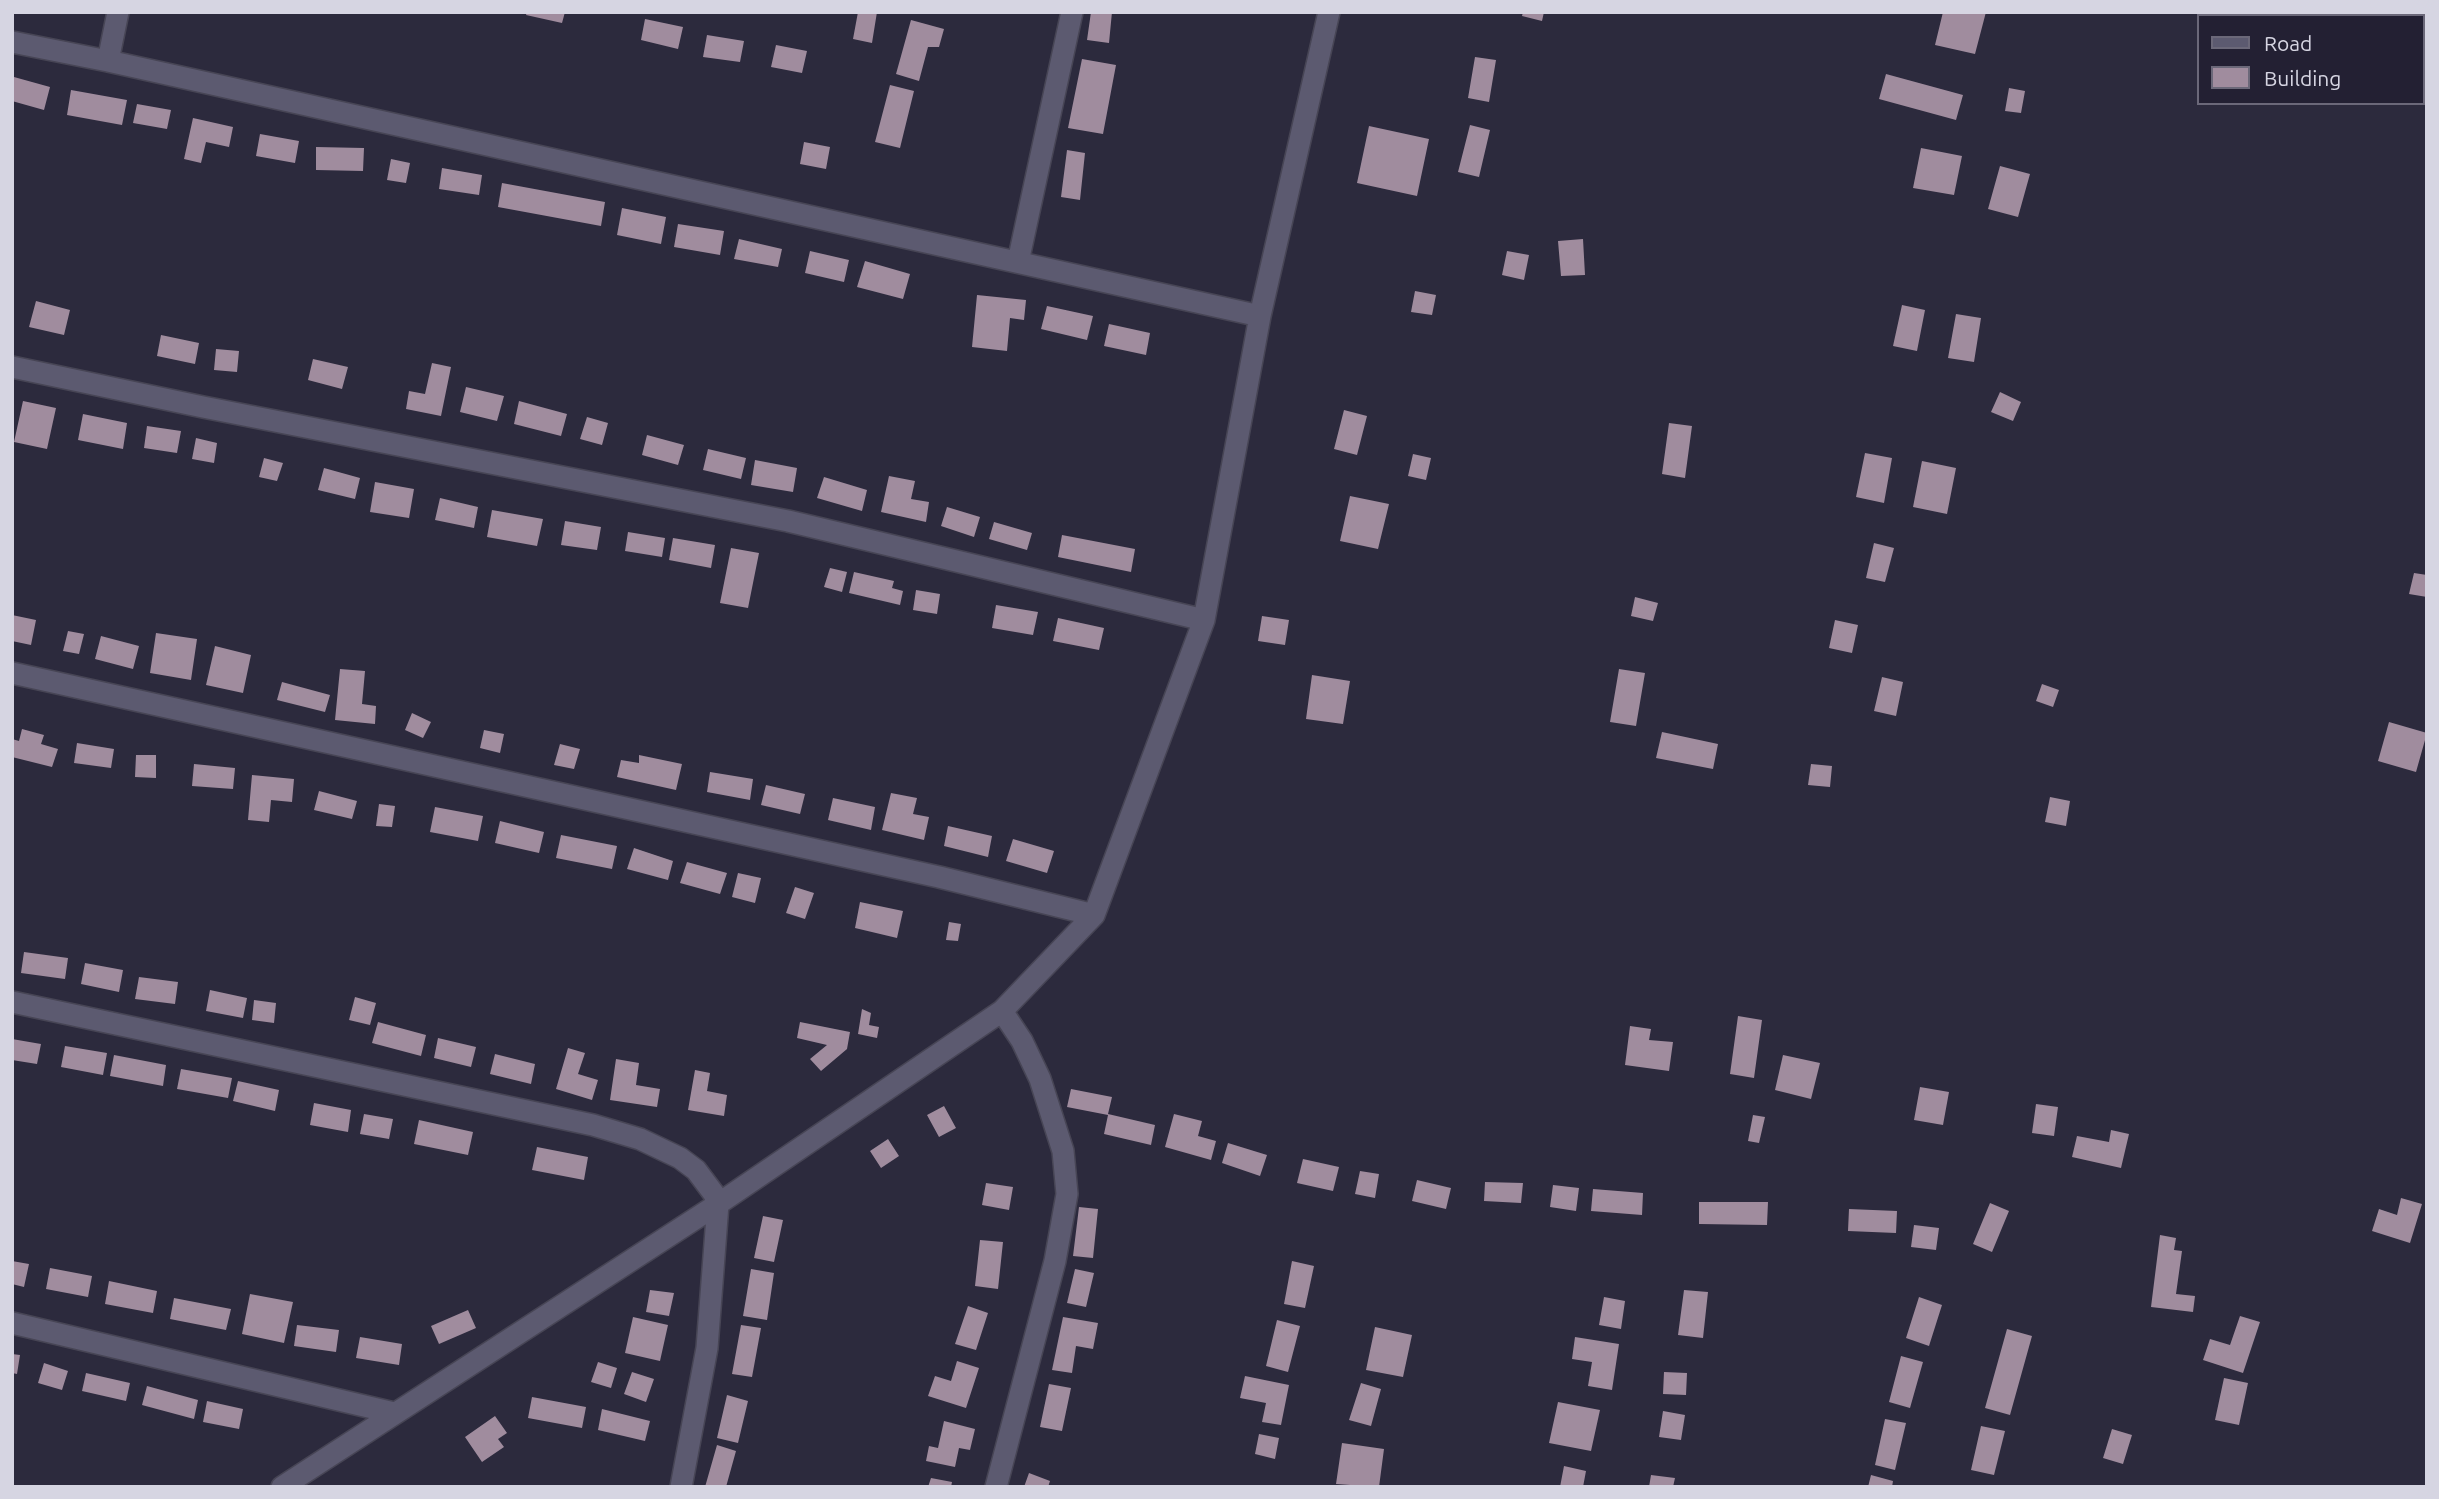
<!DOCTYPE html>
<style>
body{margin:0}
#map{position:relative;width:2439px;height:1499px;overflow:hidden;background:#2c2a3d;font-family:Ubuntu,sans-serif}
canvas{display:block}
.frame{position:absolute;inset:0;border:14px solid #d6d5e2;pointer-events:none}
.legend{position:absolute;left:2197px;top:14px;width:228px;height:91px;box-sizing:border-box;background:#232033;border:2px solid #6b6879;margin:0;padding:9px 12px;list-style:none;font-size:21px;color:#d6d5e2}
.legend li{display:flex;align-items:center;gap:14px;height:35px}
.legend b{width:35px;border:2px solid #6b6879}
</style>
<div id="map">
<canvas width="2439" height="1499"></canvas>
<div class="frame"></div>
<ul class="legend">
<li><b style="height:9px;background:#5c5a70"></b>Road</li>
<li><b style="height:19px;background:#a08c9e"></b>Building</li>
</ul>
</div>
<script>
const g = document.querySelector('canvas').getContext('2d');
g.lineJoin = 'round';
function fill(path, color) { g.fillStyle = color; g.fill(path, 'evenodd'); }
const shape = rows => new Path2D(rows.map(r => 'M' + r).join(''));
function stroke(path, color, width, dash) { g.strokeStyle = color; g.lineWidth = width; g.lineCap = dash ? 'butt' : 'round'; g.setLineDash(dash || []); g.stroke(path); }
fill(shape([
 [527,12,565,12,562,23,526,15],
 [858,12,877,12,872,43,853,39],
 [1091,12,1112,12,1109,43,1087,40],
 [1523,12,1544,12,1542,21,1522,16],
 [1943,12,1986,12,1975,54,1935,45],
 [645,19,683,27,678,49,641,40],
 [911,20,944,29,939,47,928,47,919,81,896,74],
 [707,35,744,41,740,62,703,57],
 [776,45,807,51,802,73,771,67],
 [1475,57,1496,60,1489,102,1468,98],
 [1082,59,1116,65,1103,134,1068,128],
 [1886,74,1963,95,1956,120,1879,99],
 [14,77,50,87,44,110,12,101],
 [890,85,914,91,900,148,875,142],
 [2009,88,2025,91,2021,113,2005,111],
 [71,90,127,100,122,125,67,115],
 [137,104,171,110,167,129,133,123],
 [193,118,233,127,229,147,206,142,201,163,184,159],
 [1470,125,1490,130,1479,177,1458,172],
 [1369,126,1429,139,1417,196,1357,183],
 [260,134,299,141,295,163,256,156],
 [804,142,830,147,826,169,800,164],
 [316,147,364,148,363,171,316,170],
 [1921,148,1962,156,1954,195,1913,188],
 [1067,150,1085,153,1080,200,1061,197],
 [391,159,410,163,406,183,387,180],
 [2000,166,2030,174,2018,217,1988,209],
 [442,168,482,175,479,195,439,189],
 [502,183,605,202,601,226,498,207],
 [622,208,666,217,661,244,617,235],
 [678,224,724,231,720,255,674,247],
 [739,239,782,249,778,267,734,259],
 [1583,239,1585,275,1561,276,1558,241],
 [810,251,849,260,844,282,805,273],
 [1507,251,1529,255,1524,280,1502,275],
 [865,261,910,274,903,299,857,287],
 [1415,291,1436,295,1432,315,1411,312],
 [977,295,1026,300,1024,320,1010,318,1007,351,972,347],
 [36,301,70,310,64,335,29,327],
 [1902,305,1925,310,1917,351,1893,346],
 [1047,306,1093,316,1087,340,1041,329],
 [1956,314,1981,318,1974,362,1948,358],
 [1109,324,1150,333,1146,355,1104,346],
 [161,335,199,343,195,364,157,356],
 [216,349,239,351,237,372,214,370],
 [313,359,348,367,342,389,308,380],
 [432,363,451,367,441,416,406,409,409,391,425,394],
 [466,387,504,396,497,421,460,412],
 [2000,392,2021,402,2013,421,1991,412],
 [23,401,56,408,47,449,14,442],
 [519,401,567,414,561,436,514,424],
 [1344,410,1367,416,1357,455,1334,449],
 [83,414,127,423,123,449,78,440],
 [587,417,608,423,602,445,580,439],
 [1669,423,1692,426,1685,478,1662,474],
 [147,426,181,431,177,453,144,448],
 [647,435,684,445,678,465,642,455],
 [196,438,217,443,214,463,192,459],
 [708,449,746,458,741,479,703,470],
 [1865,453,1892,458,1884,503,1856,497],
 [1413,454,1431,458,1426,480,1408,476],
 [264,458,283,463,277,481,259,477],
 [755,460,797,468,793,492,751,485],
 [1922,461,1956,468,1947,514,1913,507],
 [324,468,360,478,355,499,318,490],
 [889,476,915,481,911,499,929,502,926,522,881,512],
 [824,477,867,490,862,511,817,498],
 [375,482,414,489,409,518,370,512],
 [1350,496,1389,504,1378,549,1340,541],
 [440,498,478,507,474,528,435,520],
 [947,507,980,517,974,537,941,526],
 [492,510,543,519,537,546,487,537],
 [565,521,601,527,597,550,561,545],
 [994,522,1032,533,1027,550,989,539],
 [628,532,665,538,662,557,625,551],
 [1062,535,1135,549,1131,572,1058,557],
 [673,538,715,545,711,568,669,560],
 [1874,543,1894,548,1885,582,1866,578],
 [731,548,759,553,748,608,720,603],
 [830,568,847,572,842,592,824,587],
 [854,572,894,581,892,588,903,591,900,605,849,593],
 [2414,573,2427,575,2427,597,2409,594],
 [916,590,940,594,937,614,913,610],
 [1635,597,1658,603,1653,621,1631,616],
 [996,605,1038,612,1033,635,992,628],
 [12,615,36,620,31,645,12,641],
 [1262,616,1289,620,1285,645,1258,641],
 [1058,618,1104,628,1099,650,1053,641],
 [1835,620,1858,625,1852,653,1829,648],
 [68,631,84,634,79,654,63,651],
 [156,633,197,639,191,680,150,673],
 [101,636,139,646,133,669,95,659],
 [215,646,251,655,243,693,206,685],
 [340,669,365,671,362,704,376,706,375,724,335,720],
 [1619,669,1645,673,1636,726,1610,722],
 [1312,675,1350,681,1343,724,1306,719],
 [1882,677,1903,682,1896,716,1874,711],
 [282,682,330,695,325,712,277,700],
 [2042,684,2059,690,2053,707,2036,701],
 [412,713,431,722,423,738,405,730],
 [2389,722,2427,733,2416,772,2378,761],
 [22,729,44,735,41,744,58,749,52,767,12,757,12,739,19,741],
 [484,730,504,734,500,753,480,748],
 [1662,732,1718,744,1713,769,1656,758],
 [77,743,114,749,111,768,74,763],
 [560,744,580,749,574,769,554,765],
 [136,755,156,755,156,778,135,777],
 [639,755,682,764,676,790,617,777,621,760,639,763],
 [194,764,235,768,233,789,192,786],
 [1811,764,1832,766,1830,787,1808,785],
 [710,772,753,779,750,800,707,792],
 [252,775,294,779,292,802,271,800,269,822,248,820],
 [766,785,805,794,800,814,761,805],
 [319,791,357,801,352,819,314,810],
 [891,793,917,798,913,814,929,817,924,840,882,830],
 [2050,797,2070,801,2066,826,2045,822],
 [833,798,875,807,871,830,828,820],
 [379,804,395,806,392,827,376,826],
 [435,807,483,816,478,841,430,832],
 [500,821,544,832,539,853,495,843],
 [948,826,992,836,988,857,944,846],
 [561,835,617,846,612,869,556,858],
 [1013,839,1054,851,1047,873,1006,861],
 [634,848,673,861,668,880,627,869],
 [687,862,727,873,720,894,680,883],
 [738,873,761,878,755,903,732,897],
 [795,887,814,893,805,919,786,913],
 [860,902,903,911,897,938,855,928],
 [949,922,961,924,958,941,946,940],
 [24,952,68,958,65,979,21,973],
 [85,963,123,970,119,992,81,984],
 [139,977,178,982,175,1004,135,999],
 [210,990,247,998,243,1018,206,1011],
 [355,997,376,1003,370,1025,349,1020],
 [254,1000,276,1003,274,1023,252,1020],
 [862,1009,871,1013,869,1025,879,1027,877,1038,858,1034],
 [1738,1016,1762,1020,1754,1078,1730,1074],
 [378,1022,426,1035,421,1056,372,1043],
 [800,1022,850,1032,847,1049,821,1071,810,1059,827,1045,797,1038],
 [1630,1026,1651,1029,1649,1040,1673,1042,1669,1071,1625,1065],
 [438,1038,476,1047,471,1067,434,1058],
 [12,1039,41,1044,37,1064,12,1060],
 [65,1046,107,1053,103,1075,61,1067],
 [568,1048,585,1053,578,1074,598,1080,592,1100,556,1089],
 [495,1054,535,1064,531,1084,490,1074],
 [114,1055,166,1065,163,1086,110,1076],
 [1783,1055,1820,1063,1811,1099,1775,1090],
 [616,1059,639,1063,636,1085,660,1089,657,1107,610,1100],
 [181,1069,232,1078,228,1098,177,1089],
 [695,1070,710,1073,707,1091,727,1095,724,1116,688,1110],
 [238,1081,279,1090,275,1111,233,1101],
 [1920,1087,1949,1092,1943,1125,1914,1120],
 [1071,1089,1112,1097,1108,1114,1155,1125,1151,1145,1104,1134,1108,1115,1067,1107],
 [314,1103,351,1110,348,1132,310,1125],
 [2036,1104,2058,1107,2054,1136,2032,1133],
 [944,1106,956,1128,939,1137,927,1115],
 [364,1114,393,1119,389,1139,360,1134],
 [1174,1114,1202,1121,1198,1136,1216,1141,1211,1160,1165,1147],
 [1753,1115,1765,1117,1759,1143,1748,1141],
 [419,1120,473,1132,468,1155,414,1144],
 [2111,1130,2129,1134,2121,1168,2072,1157,2077,1136,2109,1142],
 [888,1139,899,1156,881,1168,870,1151],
 [1228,1143,1267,1155,1260,1176,1222,1163],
 [537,1147,588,1157,584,1180,532,1170],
 [1303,1159,1339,1167,1333,1191,1297,1183],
 [1360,1171,1379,1174,1375,1198,1355,1194],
 [1417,1180,1451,1188,1446,1209,1412,1201],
 [1485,1182,1523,1183,1521,1203,1484,1201],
 [986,1183,1013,1187,1009,1210,982,1205],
 [1553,1185,1579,1188,1576,1211,1550,1207],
 [1593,1189,1643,1193,1642,1215,1591,1211],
 [2401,1198,2422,1204,2410,1243,2372,1231,2379,1209,2397,1215],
 [1699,1202,1768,1202,1767,1225,1699,1224],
 [1990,1203,2009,1211,1992,1252,1973,1244],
 [1079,1207,1098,1209,1093,1258,1073,1256],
 [1849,1209,1897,1211,1896,1233,1848,1231],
 [763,1216,783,1220,774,1262,754,1258],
 [1914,1225,1939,1228,1936,1250,1911,1247],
 [2160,1235,2176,1238,2174,1250,2182,1251,2176,1294,2195,1296,2193,1312,2151,1307],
 [980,1240,1003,1242,998,1289,975,1286],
 [12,1261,29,1264,24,1287,12,1284],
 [1292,1261,1314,1266,1305,1308,1284,1304],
 [50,1268,92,1276,88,1297,46,1289],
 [751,1269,774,1273,767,1320,743,1316],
 [1075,1269,1094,1273,1086,1307,1067,1303],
 [109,1281,157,1291,153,1313,105,1304],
 [650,1290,674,1293,669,1316,646,1312],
 [1684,1290,1708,1292,1703,1338,1678,1335],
 [250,1294,293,1302,284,1343,242,1334],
 [1604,1297,1625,1301,1621,1329,1599,1325],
 [1919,1297,1942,1305,1929,1346,1906,1338],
 [174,1298,231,1309,226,1330,170,1319],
 [968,1306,988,1313,976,1350,955,1344],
 [468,1310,476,1328,439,1344,431,1326],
 [2240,1316,2260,1322,2243,1373,2203,1360,2210,1339,2230,1345],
 [633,1317,668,1325,660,1361,625,1353],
 [1063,1317,1098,1323,1093,1349,1076,1346,1072,1373,1052,1370],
 [1277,1320,1300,1326,1288,1372,1266,1366],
 [297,1325,339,1330,336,1352,294,1346],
 [741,1325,761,1328,752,1377,732,1374],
 [1375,1327,1412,1335,1403,1377,1366,1370],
 [2007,1329,2032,1336,2010,1415,1985,1408],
 [360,1337,402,1344,399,1365,356,1358],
 [1575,1337,1619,1344,1612,1390,1588,1386,1592,1362,1572,1359],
 [12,1354,20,1355,17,1374,12,1373],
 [1901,1356,1923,1362,1910,1408,1889,1402],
 [957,1361,979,1368,966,1408,928,1396,935,1376,951,1381],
 [598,1362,617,1368,611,1388,591,1382],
 [44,1363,68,1371,62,1390,38,1383],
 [632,1372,654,1379,646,1402,624,1394],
 [1664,1372,1687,1373,1686,1395,1663,1394],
 [86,1373,130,1383,126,1401,82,1391],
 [1245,1376,1289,1385,1281,1425,1262,1422,1266,1403,1240,1398],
 [2224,1378,2248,1383,2239,1425,2215,1420],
 [1361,1383,1381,1389,1371,1426,1349,1420],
 [1049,1384,1071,1388,1062,1431,1040,1427],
 [147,1386,198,1400,194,1419,142,1405],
 [727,1395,748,1401,738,1443,717,1438],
 [532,1397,586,1407,582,1428,528,1418],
 [207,1401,243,1409,239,1429,203,1422],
 [1558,1402,1600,1410,1591,1451,1549,1443],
 [602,1409,650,1421,645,1441,598,1430],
 [1663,1411,1685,1415,1681,1440,1659,1437],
 [495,1416,507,1433,498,1439,504,1447,482,1462,465,1437],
 [1885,1419,1906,1423,1895,1470,1875,1465],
 [944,1421,975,1429,970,1450,959,1448,955,1467,926,1461,929,1446,938,1448],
 [1981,1426,2005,1431,1994,1475,1971,1470],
 [2112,1429,2132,1435,2123,1464,2103,1458],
 [1259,1434,1279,1438,1275,1459,1255,1454],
 [1342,1443,1384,1449,1379,1487,1336,1484],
 [717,1445,736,1451,726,1487,705,1487],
 [1564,1466,1586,1471,1583,1487,1560,1487],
 [1029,1473,1050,1481,1048,1487,1024,1487],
 [1651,1475,1675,1478,1673,1487,1649,1487],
 [1871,1475,1893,1481,1892,1487,1868,1487],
 [931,1478,952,1482,951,1487,928,1487]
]), '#a08c9e');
const street = shape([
 [12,42,108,61,1260,316],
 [108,61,118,12],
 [1018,262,1072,12],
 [12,367,203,407,788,521,1204,620],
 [12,673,939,877,1094,915],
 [12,1002,593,1125,640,1139,680,1158,696,1170,714,1194,718,1204,707,1348,681,1487],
 [12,1323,394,1413],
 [282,1487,718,1204,1002,1011,1094,915,1204,620,1260,316,1329,12],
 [996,1487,1055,1261,1067,1194,1063,1151,1040,1079,1022,1041,1002,1011]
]);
stroke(street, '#474555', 24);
stroke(street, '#5c5a70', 21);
</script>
